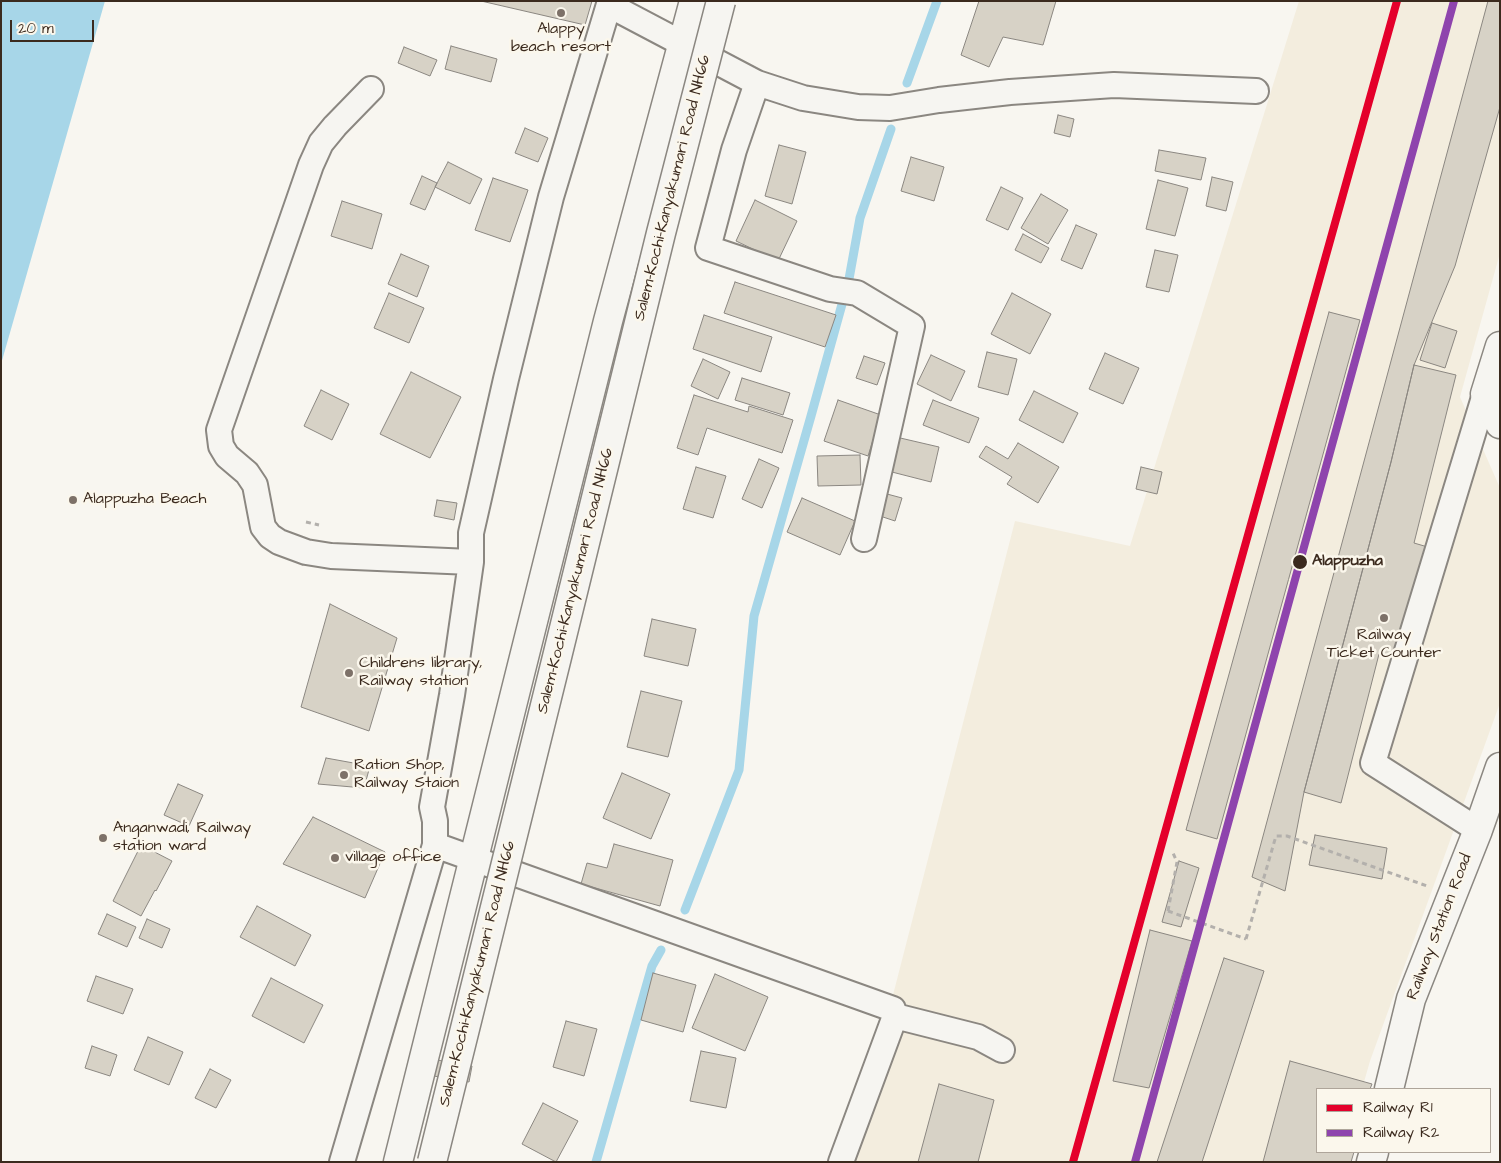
<!DOCTYPE html>
<style>
body{margin:0}
#map{position:relative;width:1501px;height:1163px;overflow:hidden;background:#f8f6f0;font-family:"Architects Daughter",sans-serif}
canvas{display:block}
.frame{position:absolute;inset:0;border:2px solid #3b2a1e;pointer-events:none}
.legend{position:absolute;left:1316px;top:1088px;width:175px;height:65px;box-sizing:border-box;background:#fbf7ec;border:1px solid #aea59a;margin:0;padding:6px 9px;list-style:none;font-size:15px;color:#3b2a1e}
.legend li{display:flex;align-items:center;gap:10px;height:25px}
.legend b{width:25px;border:1px solid #aea59a}
.scale{position:absolute;left:10px;top:20px;width:84px;height:22px;box-sizing:border-box;border:2px solid #3b2a1e;border-top:0;padding-left:6px;font-size:15px;line-height:18px;white-space:nowrap;color:#3b2a1e;-webkit-text-stroke:4px #fbf7ec;paint-order:stroke}
</style>
<div id="map">
<canvas width="1501" height="1163"></canvas>
<div class="frame"></div>
<ul class="legend">
<li><b style="height:6px;background:#e4002b"></b>Railway R1</li>
<li><b style="height:6px;background:#8e44ad"></b>Railway R2</li>
</ul>
<div class="scale">20 m</div>
</div>
<script>
const g = document.querySelector('canvas').getContext('2d');
g.lineJoin = 'round';
function fill(path, color) { g.fillStyle = color; g.fill(path, 'evenodd'); }
const shape = rows => new Path2D(rows.map(r => 'M' + r).join(''));
function stroke(path, color, width, dash) { g.strokeStyle = color; g.lineWidth = width; g.lineCap = dash ? 'butt' : 'round'; g.setLineDash(dash || []); g.stroke(path); }
function drawText(font, color, halo, rows, align = 'center') {
  g.font = font + ' "Architects Daughter",sans-serif'; g.lineWidth = 5; g.setLineDash([]); g.textBaseline = 'middle'; g.strokeStyle = halo; g.fillStyle = color; for (const [text, x, y, turn = 0] of rows) {
    g.save(); g.translate(x, y); g.rotate((+turn || 0) * Math.PI / 180); g.textAlign = isNaN(turn) ? turn : align; if (halo) g.strokeText(text, 0, 0); g.fillText(text, 0, 0); g.restore();
  }
}
fill(shape([
 [1299,1,1500,1,1500,253,1460,397,1500,488,1500,703,1370,1061,1362,1089,1317,1089,1317,1152,1345,1152,1343,1162,850,1162,1015,521,1130,546]
]), '#f3edde');
fill(shape([
 [1,1,105,1,1,364]
]), '#a7d6e8');
stroke(shape([
 [907,83,937,1],
 [685,910,739,770,754,616,811,416,849,279,860,218,891,129],
 [596,1162,652,966,661,950]
]), '#a7d6e8', 9);
const building = shape([
 [481,1,592,1,585,25,481,1],
 [979,1,1056,1,1043,45,1003,37,989,67,961,55,979,1],
 [1488,1,1500,1,1500,107,1455,266,1414,365,1391,462,1304,792,1285,891,1252,877,1488,1],
 [451,46,497,59,491,82,445,69,451,46],
 [404,47,437,60,430,76,398,63,404,47],
 [1058,115,1074,119,1070,137,1054,133,1058,115],
 [525,128,548,138,538,162,515,153,525,128],
 [779,145,806,152,792,204,765,196,779,145],
 [1159,150,1206,158,1201,180,1155,171,1159,150],
 [911,157,944,167,934,201,901,191,911,157],
 [448,162,482,179,470,204,435,187,448,162],
 [422,176,437,183,425,210,410,204,422,176],
 [1212,177,1233,182,1226,211,1206,206,1212,177],
 [493,178,528,190,510,242,475,230,493,178],
 [1158,180,1188,188,1175,236,1146,229,1158,180],
 [1001,187,1023,198,1008,230,986,220,1001,187],
 [1041,194,1068,210,1048,244,1021,228,1041,194],
 [755,200,797,221,778,261,736,241,755,200],
 [342,201,382,214,372,249,331,236,342,201],
 [1076,225,1097,234,1082,269,1061,260,1076,225],
 [1023,234,1049,248,1041,263,1015,250,1023,234],
 [1155,250,1178,255,1169,292,1146,287,1155,250],
 [401,254,429,266,417,297,388,284,401,254],
 [735,282,836,315,825,347,724,313,735,282],
 [389,293,424,308,409,343,374,328,389,293],
 [1012,293,1051,314,1030,354,991,334,1012,293],
 [1329,312,1360,320,1217,839,1186,830,1329,312],
 [704,315,772,337,761,372,693,349,704,315],
 [1432,323,1457,331,1445,368,1420,360,1432,323],
 [987,352,1017,359,1008,395,978,387,987,352],
 [1105,353,1139,368,1123,404,1089,389,1105,353],
 [931,355,965,371,951,401,917,384,931,355],
 [864,356,885,363,877,385,856,378,864,356],
 [703,359,730,372,718,399,691,386,703,359],
 [1414,365,1456,375,1414,543,1431,548,1398,658,1379,654,1341,803,1304,792,1391,462,1414,365],
 [411,372,461,397,430,458,380,434,411,372],
 [742,378,790,393,783,415,735,400,742,378],
 [321,390,349,404,332,440,304,426,321,390],
 [1034,391,1078,413,1063,443,1019,420,1034,391],
 [694,395,748,412,749,406,793,420,782,453,707,428,698,455,677,448,694,395],
 [838,400,881,415,868,456,824,441,838,400],
 [933,400,979,418,969,443,923,425,933,400],
 [896,437,939,447,931,482,888,471,896,437],
 [1018,443,1059,467,1038,503,1007,484,1012,477,979,457,986,446,1008,459,1018,443],
 [860,455,861,485,818,486,817,456,860,455],
 [759,459,779,468,762,508,742,499,759,459],
 [696,467,726,476,713,518,683,509,696,467],
 [1141,467,1162,472,1157,494,1136,489,1141,467],
 [887,494,902,498,895,521,880,516,887,494],
 [802,498,855,521,840,555,787,532,802,498],
 [437,500,457,503,454,520,434,516,437,500],
 [330,604,397,638,369,731,301,707,330,604],
 [652,619,696,629,688,666,644,656,652,619],
 [641,691,682,701,668,757,627,747,641,691],
 [326,758,370,766,364,788,318,784,326,758],
 [622,773,670,794,651,839,603,818,622,773],
 [178,784,203,795,189,826,164,815,178,784],
 [313,817,385,852,365,898,283,864,313,817],
 [1315,835,1387,848,1382,879,1309,865,1315,835],
 [614,844,673,860,660,906,581,884,587,863,607,868,614,844],
 [141,845,172,861,156,891,155,890,141,916,113,901,141,845],
 [1179,861,1199,868,1181,927,1162,922,1179,861],
 [257,906,311,935,295,966,240,937,257,906],
 [107,914,136,927,127,947,98,934,107,914],
 [147,919,170,929,162,948,139,938,147,919],
 [1150,930,1192,941,1149,1088,1113,1081,1150,930],
 [1224,958,1264,971,1202,1162,1157,1162,1224,958],
 [653,973,696,985,683,1032,641,1020,653,973],
 [715,974,768,997,745,1051,692,1028,715,974],
 [96,976,133,989,123,1014,87,1001,96,976],
 [271,978,323,1005,304,1043,252,1016,271,978],
 [566,1021,597,1029,584,1076,553,1067,566,1021],
 [148,1037,183,1052,169,1085,134,1070,148,1037],
 [92,1046,117,1055,110,1076,85,1068,92,1046],
 [701,1051,736,1058,726,1108,690,1101,701,1051],
 [425,1058,472,1066,469,1082,422,1074,425,1058],
 [1290,1061,1372,1084,1370,1089,1317,1089,1317,1152,1354,1152,1351,1162,1263,1162,1290,1061],
 [210,1069,231,1080,216,1108,195,1098,210,1069],
 [939,1084,994,1100,978,1162,918,1162,939,1084],
 [543,1103,578,1121,556,1162,522,1144,543,1103]
]);
fill(building, '#d7d2c6');
stroke(building, '#8b8781', 1);
const street = shape([
 [609,5,757,83,803,98,858,107,890,108,939,100,1010,92,1114,85,1256,91],
 [757,83,734,150,708,248,830,289,857,293,912,326,864,539],
 [371,89,335,126,321,143,311,165,219,430,221,446,227,456,247,473,255,485,263,527,270,536,279,542,306,552,331,556,471,562],
 [1478,830,1373,763,1485,394,1496,399],
 [435,845,893,1009,895,1016,841,1162],
 [895,1016,978,1037,1002,1050],
 [342,1162,435,845,435,821,432,807,452,695,471,562,471,533,506,379,551,197,610,1]
]);
const secondary = shape([
 [1500,346,1485,394,1500,424],
 [1389,1089,1411,999,1478,830,1500,767],
 [398,1162,608,321,694,1],
 [1371,1162,1374,1152]
]);
stroke(street, '#8b8781', 28);
stroke(secondary, '#8b8781', 31);
stroke(shape([
 [306,522,319,525],
 [1168,911,1177,862,1173,853],
 [1246,939,1276,836,1287,836,1427,886]
]), '#b3b0ac', 3, [5, 4]);
stroke(street, '#f6f5f1', 24);
stroke(secondary, '#f6f5f1', 28);
const rail = shape([
 [1073,1162,1397,1],
 [1135,1162,1454,1]
]);
stroke(rail, '#b3b0ac', 5.5);
stroke(rail, '#fbf7ec', 4, [11]);
const highwayBridge = shape([
 [432,1162,557,657,661,233,721,1]
]);
stroke(highwayBridge, '#8b8781', 31, []);
stroke(shape([
 [1168,911,1246,939]
]), '#b3b0ac', 3, [5, 4]);
stroke(highwayBridge, '#f6f5f1', 28);
stroke(shape([
 [1073,1162,1397,1]
]), '#e4002b', 8);
stroke(shape([
 [1135,1162,1454,1]
]), '#8e44ad', 8);
for (const [x, y, r, color] of [
 [561,13,5,"#7d7168"],
 [73,500,5,"#7d7168"],
 [1300,562,8,"#3b2a1e"],
 [1384,618,5,"#7d7168"],
 [349,673,5,"#7d7168"],
 [344,775,5,"#7d7168"],
 [103,838,5,"#7d7168"],
 [335,858,5,"#7d7168"]
]) { const dot = new Path2D(); dot.arc(x, y, r, 0, 2 * Math.PI); g.fillStyle = color; g.fill(dot); stroke(dot, '#fbf7ec', 2); }
drawText('16px', '#3b2a1e', '#fbf7ec', [
 ["Alappy",561,30,"center"],
 ["beach resort",561,48,"center"],
 ["Alappuzha Beach",83,500],
 ["Railway",1384,636,"center"],
 ["Ticket Counter",1384,654,"center"],
 ["Childrens library,",359,664],
 ["Railway station",359,682],
 ["Ration Shop,",354,766],
 ["Railway Staion",354,784],
 ["Anganwadi, Railway",113,829],
 ["station ward",113,847],
 ["village office",345,858]
], 'left');
drawText('16px', '#3b2a1e', '#fbf7ec', [
 ["Salem-Kochi-Kanyakumari Road NH66",673,188,-76],
 ["Salem-Kochi-Kanyakumari Road NH66",576,581,-76],
 ["Railway Station Road",1440,927,-69],
 ["Salem-Kochi-Kanyakumari Road NH66",478,974,-76]
]);
drawText('bold 16px', '#3b2a1e', '#fbf7ec', [
 ["Alappuzha",1312,562]
], 'left');
</script>
